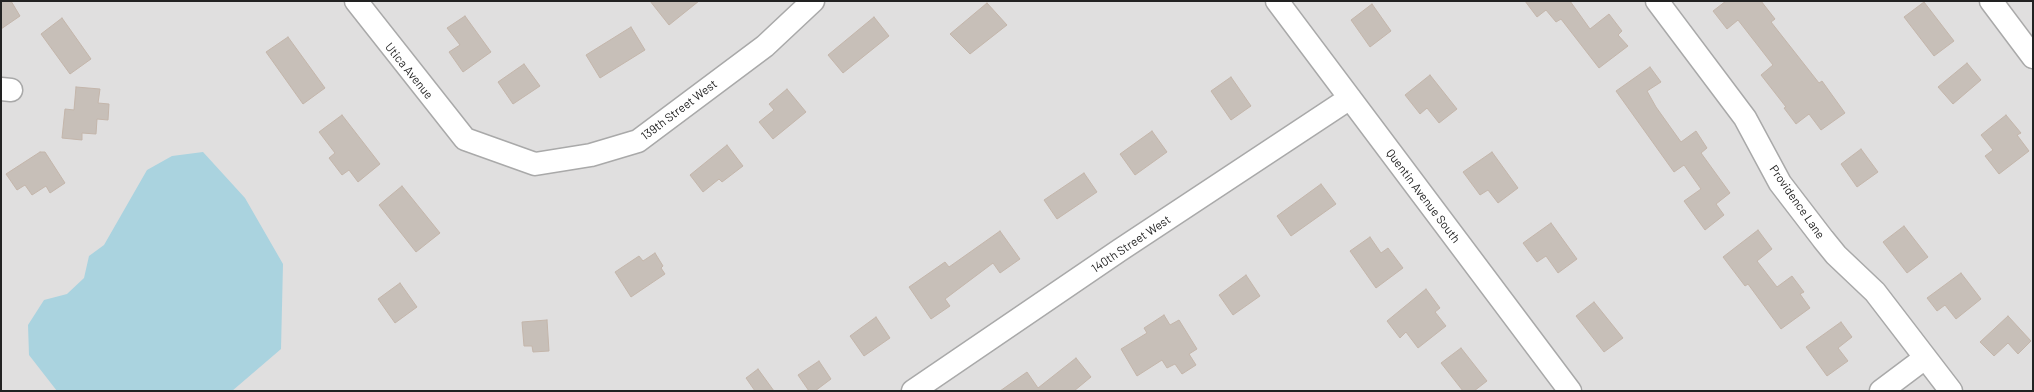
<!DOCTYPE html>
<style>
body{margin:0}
#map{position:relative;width:2034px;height:392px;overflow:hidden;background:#f2efe9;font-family:Barlow,sans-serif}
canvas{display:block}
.frame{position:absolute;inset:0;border:2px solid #222;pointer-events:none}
</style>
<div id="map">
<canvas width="2034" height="392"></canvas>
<div class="frame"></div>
</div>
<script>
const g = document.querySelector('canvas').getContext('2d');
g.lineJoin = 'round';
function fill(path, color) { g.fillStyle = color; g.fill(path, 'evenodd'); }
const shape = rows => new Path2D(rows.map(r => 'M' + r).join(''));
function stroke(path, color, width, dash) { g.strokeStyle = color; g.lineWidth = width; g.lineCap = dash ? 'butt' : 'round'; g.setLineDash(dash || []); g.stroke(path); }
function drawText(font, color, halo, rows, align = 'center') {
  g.font = font + ' Barlow,sans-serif'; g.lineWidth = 4.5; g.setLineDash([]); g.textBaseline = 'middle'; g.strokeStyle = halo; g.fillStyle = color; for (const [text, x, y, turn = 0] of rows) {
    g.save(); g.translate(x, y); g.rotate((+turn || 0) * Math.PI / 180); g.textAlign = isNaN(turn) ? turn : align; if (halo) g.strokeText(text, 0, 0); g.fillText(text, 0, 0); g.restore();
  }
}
fill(shape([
 [1,1,2033,1,2033,391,1,391]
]), '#e0dfdf');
fill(shape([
 [203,152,245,198,283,264,281,349,232,391,57,391,29,355,28,325,44,300,67,294,84,278,89,256,104,245,147,170,172,156]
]), '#aad3df');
const building = shape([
 [1,1,11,1,20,16,1,29,1,1],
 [650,1,699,1,669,25,650,1],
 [1525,1,1570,1,1590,29,1609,14,1622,31,1618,35,1628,46,1599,68,1561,19,1556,22,1546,10,1537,17,1525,1],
 [1726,1,1761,1,1775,19,1771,22,1819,83,1822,81,1845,113,1821,130,1809,114,1796,124,1784,108,1786,107,1761,75,1773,65,1738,20,1727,29,1713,11,1726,1],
 [1924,2,1954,41,1934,56,1904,17,1924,2],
 [987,3,1007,25,970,54,950,34,987,3],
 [1372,4,1391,31,1370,47,1351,20,1372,4],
 [465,16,491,52,463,72,449,52,460,45,447,28,465,16],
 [874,17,889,36,843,73,828,55,874,17],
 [62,18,91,59,70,74,41,34,62,18],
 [631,27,645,50,600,78,586,55,631,27],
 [288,37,325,88,303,104,266,52,288,37],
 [1967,63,1981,80,1953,104,1938,87,1967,63],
 [524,64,540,86,513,104,498,82,524,64],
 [1650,67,1661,82,1647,91,1656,107,1681,142,1696,131,1707,148,1701,153,1730,193,1716,204,1724,215,1705,230,1684,201,1701,189,1684,165,1674,172,1616,91,1650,67],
 [1430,75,1457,109,1439,123,1427,108,1420,114,1405,95,1430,75],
 [1231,77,1251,106,1231,120,1211,91,1231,77],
 [76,87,100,89,98,103,109,104,108,120,97,119,96,134,82,133,82,140,62,138,65,109,74,110,76,87],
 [787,89,806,112,773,139,759,122,774,110,769,104,787,89],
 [342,115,380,164,358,182,349,170,342,175,329,158,335,153,319,132,342,115],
 [2006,115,2021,133,2017,135,2029,151,1999,174,1985,156,1993,150,1981,135,2006,115],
 [1152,131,1167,152,1135,175,1120,154,1152,131],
 [727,145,743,166,722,182,719,179,703,192,690,175,727,145],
 [1861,149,1878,172,1857,187,1841,164,1861,149],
 [40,152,45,152,65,183,50,193,46,186,32,195,25,185,17,190,6,174,40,152],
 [1492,152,1518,188,1498,203,1488,190,1480,195,1463,172,1492,152],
 [1084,173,1097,192,1057,219,1044,200,1084,173],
 [1321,184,1336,204,1291,236,1277,216,1321,184],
 [402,186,440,233,416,252,379,205,402,186],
 [1551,223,1577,259,1558,273,1546,256,1537,262,1523,243,1551,223],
 [1904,226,1928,257,1907,273,1883,242,1904,226],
 [1758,230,1772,249,1757,261,1777,287,1792,276,1804,292,1800,294,1810,308,1781,329,1748,284,1745,286,1723,257,1758,230],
 [1000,231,1020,259,1000,273,993,263,945,299,950,306,931,319,909,287,945,262,949,267,1000,231],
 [1370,237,1381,253,1388,248,1403,268,1376,288,1350,251,1370,237],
 [655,253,663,266,661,268,665,274,631,297,615,272,639,256,643,261,655,253],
 [1961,273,1981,299,1956,319,1945,305,1937,311,1927,298,1961,273],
 [1246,275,1260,296,1233,315,1219,295,1246,275],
 [400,283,417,307,395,323,378,299,400,283],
 [1426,289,1440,308,1435,312,1446,326,1418,348,1406,332,1400,338,1387,321,1426,289],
 [1594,302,1623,338,1604,352,1576,316,1594,302],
 [1164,315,1170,325,1179,320,1197,349,1189,354,1196,365,1182,374,1175,364,1167,368,1162,360,1137,376,1121,349,1147,333,1144,328,1164,315],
 [2008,316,2031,341,2018,354,2008,343,1994,356,1980,342,2008,316],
 [876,317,890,338,864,356,850,336,876,317],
 [547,320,549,351,533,352,532,346,524,346,522,322,547,320],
 [1841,322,1852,337,1838,348,1848,361,1827,376,1806,347,1841,322],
 [1461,348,1487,381,1474,391,1463,391,1441,363,1461,348],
 [1076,358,1091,377,1074,391,1000,391,1027,372,1038,388,1076,358],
 [819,361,831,379,815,391,809,391,798,375,819,361],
 [758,369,774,391,755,391,746,378,758,369]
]);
fill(building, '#c7bfb8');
stroke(building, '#c4b6ab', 1);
const minor = shape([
 [356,1,465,139,535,164,591,155,638,141,765,46,813,1],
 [1277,1,1570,391],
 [1657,1,1745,118,1780,183,1823,239,1836,255,1875,292,1951,391],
 [1991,1,2033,57],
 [1,89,11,90],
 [913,391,1120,250,1350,98],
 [1881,391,1925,358]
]);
stroke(minor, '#a9a9a9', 25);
stroke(minor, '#fff', 22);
drawText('12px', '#222', '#fff', [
 ["Utica Avenue",409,71,51],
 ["139th Street West",679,110,-37],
 ["Quentin Avenue South",1423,196,53],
 ["Providence Lane",1797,202,55],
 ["140th Street West",1131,244,-34]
]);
</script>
